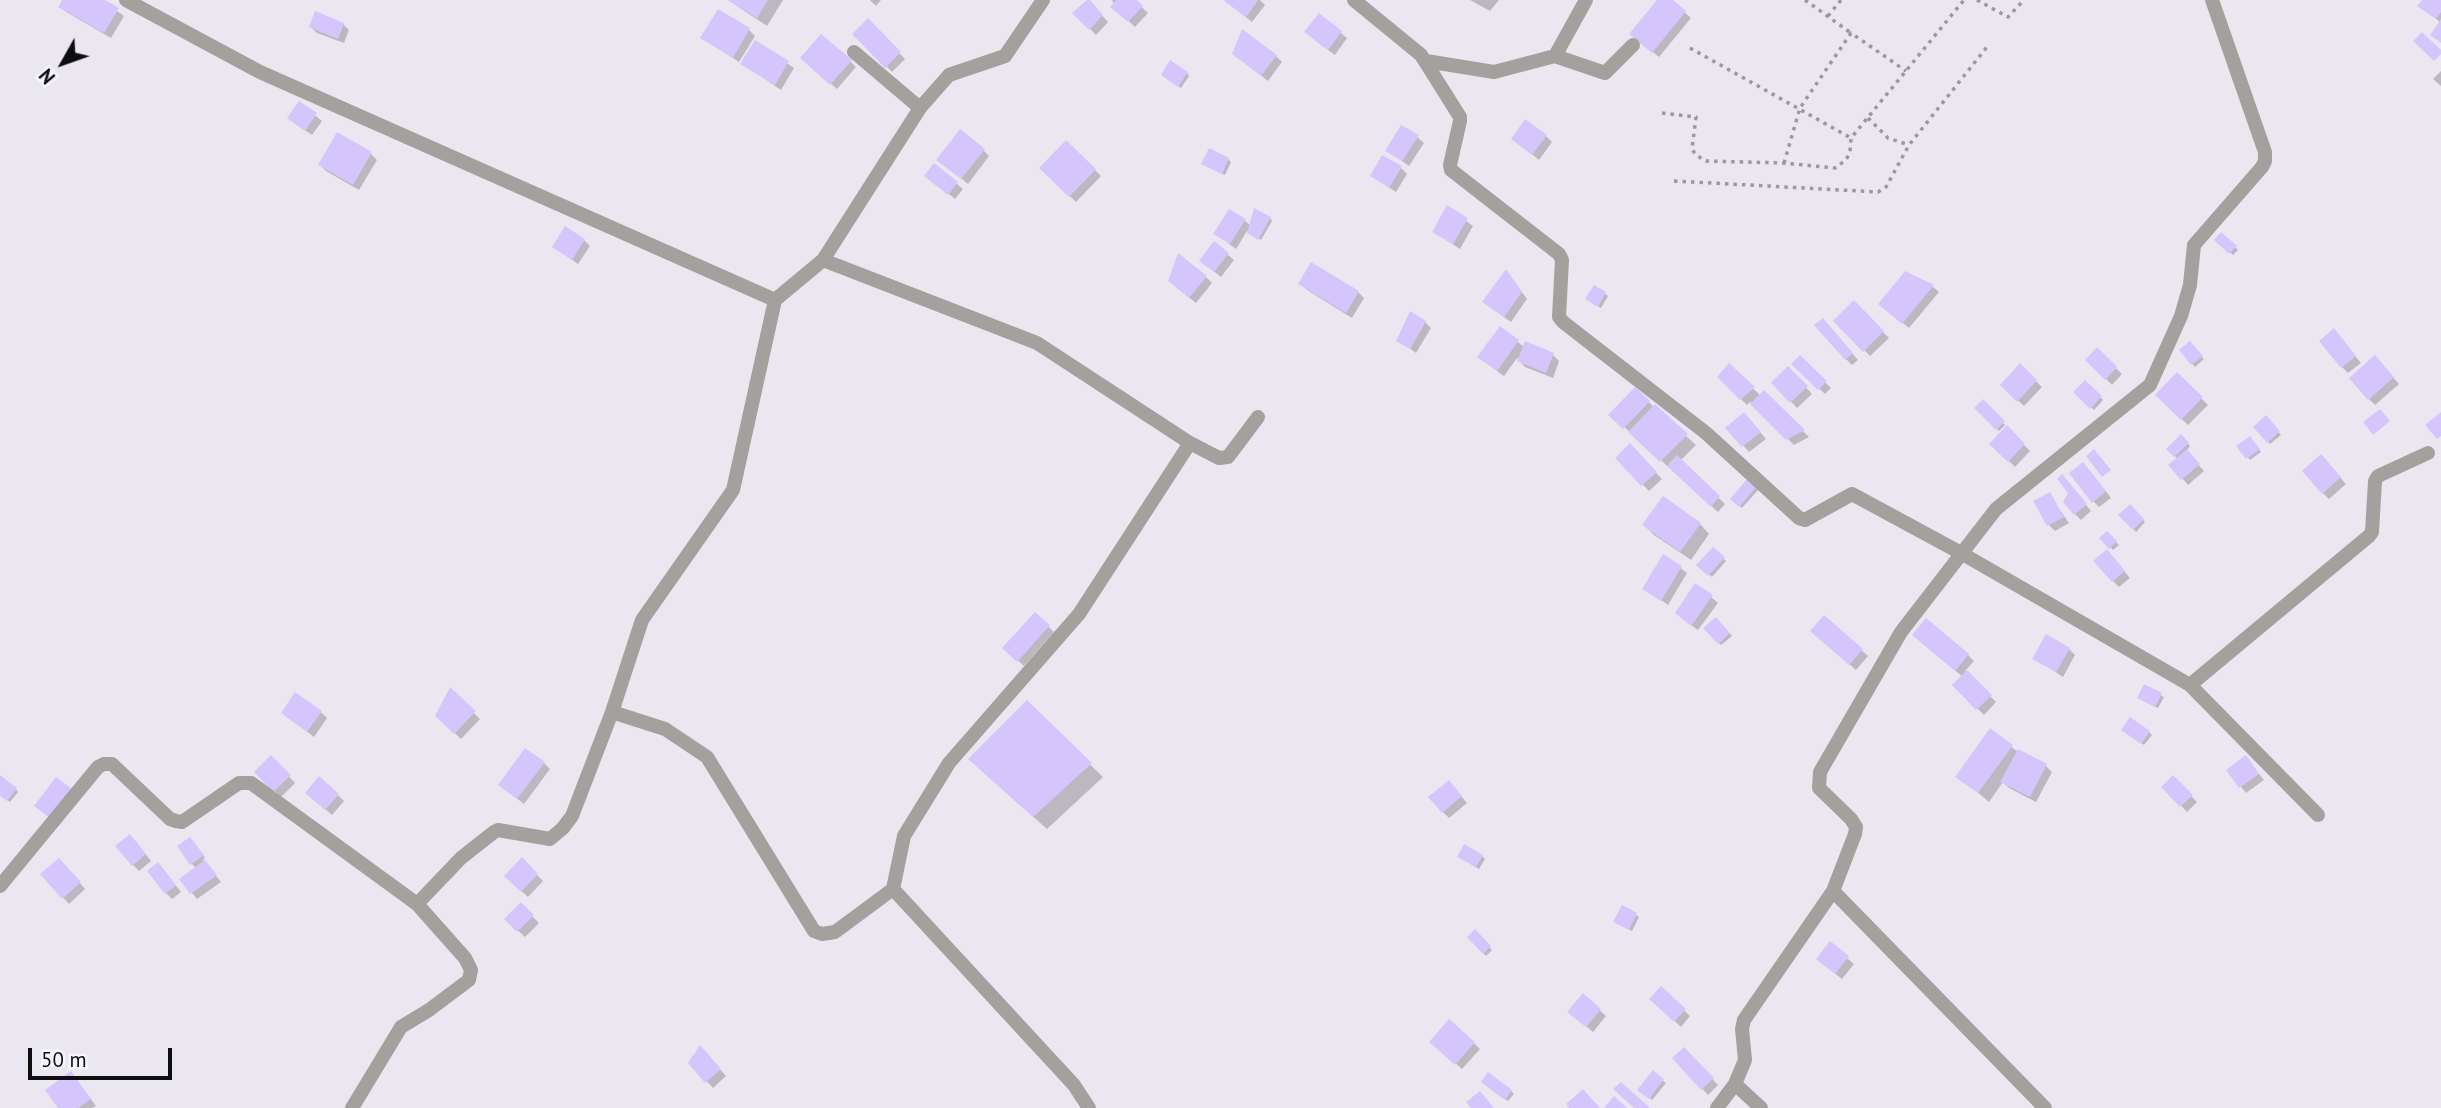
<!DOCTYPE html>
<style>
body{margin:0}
#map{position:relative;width:2441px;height:1108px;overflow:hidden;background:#eae7f1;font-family:"PT Sans",sans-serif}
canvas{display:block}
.north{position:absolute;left:28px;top:28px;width:70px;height:70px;-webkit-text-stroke:5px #f7f5fe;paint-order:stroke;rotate:230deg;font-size:19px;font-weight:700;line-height:28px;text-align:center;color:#0e0d10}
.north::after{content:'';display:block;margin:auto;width:24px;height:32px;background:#0e0d10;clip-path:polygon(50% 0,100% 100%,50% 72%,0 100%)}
.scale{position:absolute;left:28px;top:1048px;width:144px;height:32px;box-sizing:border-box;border:4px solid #0e0d10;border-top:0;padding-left:9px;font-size:21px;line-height:24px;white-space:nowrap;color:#0e0d10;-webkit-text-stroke:5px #f7f5fe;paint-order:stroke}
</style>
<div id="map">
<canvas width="2441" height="1108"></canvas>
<div class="north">N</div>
<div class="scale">50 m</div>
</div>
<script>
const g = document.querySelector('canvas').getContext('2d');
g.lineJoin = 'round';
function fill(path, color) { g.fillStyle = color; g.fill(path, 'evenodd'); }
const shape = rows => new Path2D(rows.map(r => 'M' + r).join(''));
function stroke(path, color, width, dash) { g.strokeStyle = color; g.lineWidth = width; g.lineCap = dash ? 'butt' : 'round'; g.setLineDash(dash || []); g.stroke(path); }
fill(shape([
 [64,0,101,0,124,16,111,38,66,12,60,6],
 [728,0,783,0,767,26],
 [870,0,881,0,876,6],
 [1112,0,1134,0,1148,13,1135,27,1119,12],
 [1228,0,1260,0,1265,5,1252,22,1233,7],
 [1470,0,1499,0,1490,11],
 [1659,0,1670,0,1691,18,1659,57,1638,40],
 [2424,0,2441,1,2441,43,2441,23,2420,6],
 [1094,7,1108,22,1096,35,1075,13],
 [1319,15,1347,38,1335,55,1312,38],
 [868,21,905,59,892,72,855,34],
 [343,24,349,30,344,43,317,33,311,27],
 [749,30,755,36,739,62,703,38],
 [755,42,794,68,781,90,743,64],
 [1234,54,1276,56,1282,62,1268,81],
 [850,61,856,67,837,89,808,64],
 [2441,71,2441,86,2433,79],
 [1187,73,1189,76,1181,88,1165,77],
 [300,103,322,121,312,135,296,124],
 [1546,136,1552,142,1539,160,1513,139],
 [1417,137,1424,143,1409,166,1387,150],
 [1066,142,1101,176,1076,202,1041,168],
 [983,150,989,156,968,184,945,165],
 [371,154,377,160,359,190,326,171,320,165],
 [1228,159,1231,162,1225,175,1203,164],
 [934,165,963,189,955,199,930,179],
 [1401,168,1407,174,1396,192,1372,176],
 [1448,208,1473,226,1460,249,1434,232],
 [1270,218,1272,221,1261,240,1247,231,1236,249,1216,234,1244,220,1251,226],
 [2221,234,2238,250,2233,255,2216,240],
 [584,240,590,246,578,264,554,247],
 [1215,244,1234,260,1221,277,1208,267],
 [1507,272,1527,299,1511,322,1491,308],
 [1906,273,1933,287,1939,292,1909,328,1887,310],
 [1206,277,1212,283,1196,303,1176,287],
 [1301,284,1358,292,1364,298,1352,318,1307,290],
 [1595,287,1608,296,1601,308,1590,301],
 [1854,303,1889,338,1870,356,1836,321],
 [1425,322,1431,328,1416,353,1398,340],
 [1829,326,1858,360,1852,365,1846,359],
 [1500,328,1524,347,1553,355,1559,361,1553,378,1525,367,1517,358,1504,376,1486,363],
 [2340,337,2361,363,2348,373,2342,367],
 [2190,343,2204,359,2195,367,2181,351],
 [2097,350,2122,374,2112,385,2087,360],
 [1800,358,1831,388,1825,394,1794,364],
 [2381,364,2399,384,2375,405,2369,399],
 [1729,366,1761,396,1764,393,1809,437,1794,445,1750,402,1747,405,1719,377],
 [2020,366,2042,387,2024,406,2002,385],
 [1788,368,1812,394,1797,408,1773,383],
 [2177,374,2208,405,2188,425,2157,395],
 [2085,382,2103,400,2094,410,2075,392],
 [1635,390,1696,445,1680,461,1725,504,1718,512,1611,415],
 [1983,402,2005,425,1999,431,1977,408],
 [2266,418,2281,435,2270,444,2255,427],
 [1750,420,1766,439,1749,452,1728,428],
 [2007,428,2030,451,2015,467,1992,444],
 [2181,437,2190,446,2186,451,2204,471,2188,485,2171,465,2178,459,2168,449],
 [2250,438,2261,452,2250,460,2239,447],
 [1630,446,1662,479,1649,491,1617,458],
 [2327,463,2346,484,2329,499,2323,493],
 [2089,470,2111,498,2099,507,2093,501],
 [1749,480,1759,489,1742,508,1732,499],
 [2068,483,2091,511,2081,520,2075,514],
 [2049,494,2069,523,2055,531,2049,525],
 [2130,506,2145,522,2136,532,2121,515],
 [1700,524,1709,534,1691,560,1654,535,1644,525],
 [2107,533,2119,545,2113,550,2102,538],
 [1713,549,1726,561,1712,577,1699,565],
 [1664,556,1687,573,1668,605,1644,588],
 [2113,558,2130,578,2119,587,2113,581],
 [1711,597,1718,603,1698,630,1683,619],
 [1035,614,1054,632,1024,666,1005,648],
 [1824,617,1868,656,1856,670,1819,637],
 [1716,619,1732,636,1721,645,1706,628],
 [1920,641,1968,655,1974,661,1965,671,1996,702,1984,715,1954,685,1963,677],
 [2069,649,2075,655,2063,677,2034,658],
 [2145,686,2164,697,2158,708,2142,700],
 [451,690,480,719,461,739,437,716],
 [1027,703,1103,777,1047,829,983,772],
 [321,712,327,718,314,737,283,713],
 [1991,731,2018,752,2046,766,2052,772,2036,802,2009,788,2003,782,1989,802,1958,776],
 [2126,732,2149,732,2152,735,2144,745],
 [271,757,295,783,281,797,256,772],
 [2246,758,2264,780,2246,793,2228,771],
 [544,763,550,769,524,804,506,790],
 [2173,778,2197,802,2187,812,2163,787],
 [16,789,18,792,10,802,0,795],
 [1455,789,1467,803,1449,818,1443,812],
 [338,795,344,801,332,815,313,798],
 [193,841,205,858,203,860,221,882,197,899,181,880,196,868,192,864],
 [136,842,151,861,139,871,133,865],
 [1482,856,1485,859,1479,869,1462,859],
 [522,860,543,881,528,897,506,876],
 [65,866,85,889,69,904,42,875],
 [164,871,181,892,172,899,166,893],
 [521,905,539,923,525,937,506,919],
 [1623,907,1639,917,1632,931,1618,924],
 [1475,931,1492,950,1486,956,1469,937],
 [1830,944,1854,964,1842,979,1824,965],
 [1661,989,1690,1016,1681,1027,1651,999],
 [1583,995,1606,1016,1593,1032,1576,1018],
 [1474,1043,1480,1049,1462,1069,1438,1048],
 [700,1047,726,1076,713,1088,690,1063],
 [1684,1049,1718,1085,1708,1095,1674,1058],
 [71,1073,96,1106,92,1108,60,1108],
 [1653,1073,1666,1083,1652,1100,1640,1089],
 [1485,1085,1511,1091,1514,1094,1508,1101]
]), '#0003');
fill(shape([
 [62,0,105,0,119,8,104,33,58,7],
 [728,0,768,0,757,18],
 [1087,0,1090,0,1103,15,1089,30,1072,13],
 [1116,0,1137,0,1143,6,1128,22,1110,7],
 [1226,0,1258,0,1246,17,1224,1],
 [1657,0,1673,0,1686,11,1652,53,1629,34],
 [2422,0,2441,0,2441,12,2436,19,2417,6],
 [718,9,750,28,733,58,700,38],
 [315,11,344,23,338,39,309,27],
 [1319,13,1342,31,1328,50,1304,32],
 [868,18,901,52,885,68,852,34],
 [2441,19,2441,43,2430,35],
 [1242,29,1277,55,1261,76,1232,54],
 [2422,32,2441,50,2441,54,2434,61,2413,41],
 [821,34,852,60,830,85,800,58],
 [755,40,789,61,775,85,740,64],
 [1170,60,1188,72,1178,87,1161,75],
 [299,101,317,113,305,131,287,118],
 [1525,119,1547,135,1532,155,1511,139],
 [1401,125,1419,135,1402,161,1385,151],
 [960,129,985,149,961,179,936,160],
 [337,132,372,152,353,185,318,165],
 [1066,140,1096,169,1069,197,1039,168],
 [1209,148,1229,158,1222,174,1201,164],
 [1382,155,1402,166,1389,188,1370,176],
 [934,163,958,182,948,195,924,176],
 [1447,205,1468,218,1453,244,1432,232],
 [1254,208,1271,217,1258,240,1247,233],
 [1229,209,1246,219,1230,244,1213,234],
 [565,226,585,239,572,260,552,247],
 [2221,232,2237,246,2229,254,2214,240],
 [1214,241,1229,253,1214,272,1199,261],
 [1178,253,1207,276,1189,298,1168,281],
 [1311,262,1359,291,1346,313,1298,284],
 [1506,269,1522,292,1504,317,1482,302],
 [1905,271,1934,285,1902,324,1878,304],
 [1594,285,1606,292,1598,307,1585,299],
 [1854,300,1884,331,1863,352,1833,321],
 [1410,311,1426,321,1410,349,1396,341],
 [1823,318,1853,353,1845,360,1814,325],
 [1500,326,1519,340,1497,371,1477,357],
 [2334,328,2356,356,2341,368,2319,341],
 [1525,341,1554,353,1546,373,1517,361],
 [2190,341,2203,356,2191,365,2179,350],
 [2097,347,2117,367,2105,380,2085,360],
 [1800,355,1827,381,1818,390,1791,364],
 [2375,355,2394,377,2368,400,2349,378],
 [1729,363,1755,387,1740,400,1717,377],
 [2020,363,2037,380,2017,402,2000,385],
 [1788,366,1808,386,1790,403,1771,383],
 [2177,372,2203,397,2181,420,2155,395],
 [2085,380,2102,396,2090,409,2073,392],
 [1635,387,1650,401,1623,429,1608,415],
 [1764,390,1805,430,1786,440,1750,404],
 [1983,399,2005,421,1996,430,1974,408],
 [1655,404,1688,434,1660,462,1628,432],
 [2380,409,2390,421,2373,435,2363,422],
 [1744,412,1761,432,1742,447,1725,428],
 [2441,412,2441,436,2437,439,2425,425],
 [2266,415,2280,431,2267,443,2253,427],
 [2007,425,2025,444,2008,462,1989,444],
 [2181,434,2189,443,2174,457,2166,449],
 [2250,436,2260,449,2246,459,2236,446],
 [1630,443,1657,472,1641,486,1615,458],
 [2094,449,2111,470,2102,477,2086,456],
 [2187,449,2200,464,2181,480,2168,465],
 [2321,454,2341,477,2322,494,2302,471],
 [1677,455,1720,496,1711,507,1667,466],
 [2083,462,2106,491,2092,503,2069,473],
 [2062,474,2087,504,2074,515,2063,502,2068,493,2057,479],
 [1748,478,1757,486,1739,507,1730,499],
 [2050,492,2064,517,2047,526,2033,501],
 [1663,496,1701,523,1680,552,1642,525],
 [2130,504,2144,519,2133,530,2118,515],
 [2107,531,2117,541,2109,549,2099,538],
 [1713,547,1725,557,1708,576,1696,565],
 [2107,549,2125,571,2112,582,2093,561],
 [1663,554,1682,566,1661,601,1642,589],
 [1695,583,1713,595,1691,626,1675,613],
 [1035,612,1050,625,1017,662,1002,648],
 [1824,615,1863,649,1849,665,1810,631],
 [1716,617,1730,633,1718,644,1703,628],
 [1926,618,1969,654,1955,671,1912,635],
 [2046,634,2070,648,2056,672,2032,659],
 [1967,670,1992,695,1976,710,1952,685],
 [2144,684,2162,693,2155,707,2137,698],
 [450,687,476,711,454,734,435,716],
 [295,692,322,711,307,732,281,713],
 [1027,700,1092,763,1033,817,968,759],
 [2130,717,2150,731,2141,744,2121,730],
 [1990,728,2013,745,1978,793,1955,777],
 [525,748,545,762,517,799,498,785],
 [2018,749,2047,764,2030,797,2000,782],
 [271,755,291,775,273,792,254,772],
 [2246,755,2259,774,2239,788,2226,770],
 [0,775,17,788,7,801,0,796],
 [2173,775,2193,795,2180,807,2161,787],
 [319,776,339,794,325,810,305,793],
 [56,777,72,789,50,818,34,806],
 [1449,780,1462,796,1442,813,1428,797],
 [130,834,146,854,132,866,115,846],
 [190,837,204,855,190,865,177,846],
 [1464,844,1483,855,1476,867,1457,857],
 [522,857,538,874,521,892,504,876],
 [59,858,81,882,62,899,40,874],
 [205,860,217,875,190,894,179,879],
 [158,862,176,885,165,894,147,871],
 [521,902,534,915,517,932,504,919],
 [1622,905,1637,913,1629,930,1613,922],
 [1475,929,1491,946,1483,954,1467,937],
 [1830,941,1849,956,1835,974,1816,959],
 [1661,986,1686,1009,1674,1022,1649,999],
 [1583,993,1601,1009,1586,1027,1567,1012],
 [1449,1019,1475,1042,1455,1065,1429,1042],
 [700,1045,721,1069,705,1083,688,1063],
 [1684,1047,1714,1078,1701,1090,1672,1058],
 [1653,1070,1664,1079,1649,1099,1637,1090],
 [71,1071,91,1099,78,1108,58,1108,45,1090],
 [1488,1072,1512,1090,1505,1100,1481,1082],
 [1621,1082,1650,1108,1634,1108,1613,1089],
 [1583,1089,1600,1108,1569,1108,1566,1104],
 [1480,1091,1494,1108,1471,1108,1466,1102],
 [1614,1096,1627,1108,1604,1108]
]), '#d4c6fc');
stroke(shape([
 [1805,0,1851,33],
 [1977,0,2008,17,2024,0],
 [1828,16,1841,0],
 [1690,48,1851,138],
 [1662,113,1696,117,1692,149,1696,155,1706,161,1784,163,1835,168,1846,160,1850,152,1851,138,1964,0],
 [1868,118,1888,138,1909,145],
 [1784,163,1800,108,1851,33,1906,71],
 [1674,181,1878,192,1886,187,1909,145,1987,47]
]), '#9b98a0', 3.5, [3.5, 5]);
stroke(shape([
 [126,0,260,72,775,300],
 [1354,0,1421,55,1460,117,1460,121,1450,165,1451,170,1559,254,1562,260,1559,317,1563,322,1706,433,1799,518,1805,520,1852,494,1961,553,2190,685,2318,815],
 [854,52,920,108],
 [1555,56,1586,0],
 [1426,61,1494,72,1555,56,1605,73,1633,45],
 [823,260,1037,343,1190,443,1219,458,1228,457,1258,417],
 [2190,685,2369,536,2372,532,2375,481,2378,476,2428,453],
 [612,712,665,729,707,757,814,931,822,934,835,932,893,889,904,836,949,763,1079,614,1190,443],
 [0,886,98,767,104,764,112,764,170,819,176,821,182,822,239,783,251,783,417,904,465,958,471,970,469,980,429,1010,401,1027,352,1108],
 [893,889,1074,1085,1089,1108],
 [1833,891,2045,1108],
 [417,904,461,858,494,832,498,830,550,839,563,828,572,816,612,712,642,620,733,490,775,300,823,260,920,108,949,75,1005,56,1043,0],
 [1735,1084,1761,1108],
 [1717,1108,1735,1084,1745,1060,1742,1029,1744,1020,1833,891,1855,834,1856,827,1851,819,1819,788,1820,772,1901,632,1996,509,2150,385,2181,316,2190,285,2194,245,2262,167,2265,161,2265,152,2212,0]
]), '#a3a19d', 14);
</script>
